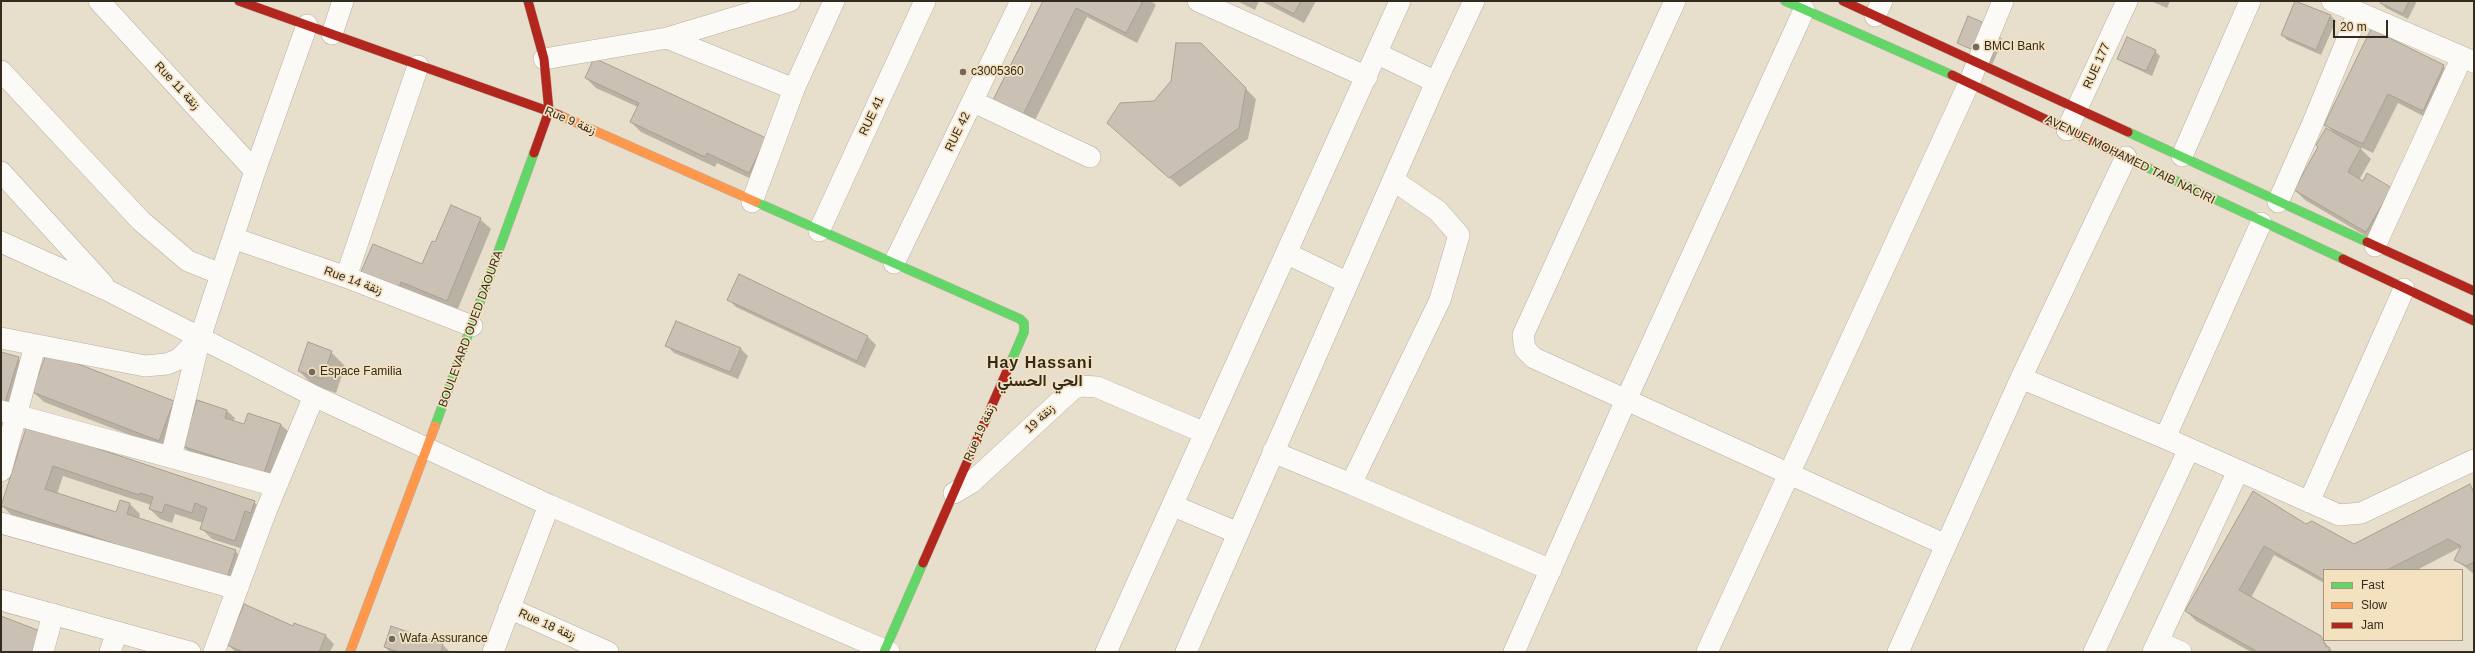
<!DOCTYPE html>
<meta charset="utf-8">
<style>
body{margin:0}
#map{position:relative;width:2475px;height:653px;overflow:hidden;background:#e8decc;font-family:Arial,sans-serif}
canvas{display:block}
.frame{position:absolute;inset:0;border:2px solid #322b1e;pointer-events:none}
.legend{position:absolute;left:2323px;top:569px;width:140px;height:72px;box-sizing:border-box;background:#f4e1c0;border:1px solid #a6987f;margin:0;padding:5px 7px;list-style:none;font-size:12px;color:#322b1e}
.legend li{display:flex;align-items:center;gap:8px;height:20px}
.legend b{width:20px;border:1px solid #a6987f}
.scale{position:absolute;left:2333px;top:20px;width:55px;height:18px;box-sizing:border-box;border:2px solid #322b1e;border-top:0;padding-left:5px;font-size:12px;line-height:14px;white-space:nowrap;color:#322b1e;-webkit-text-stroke:3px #f4e1c0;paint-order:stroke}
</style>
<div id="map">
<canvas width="2475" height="653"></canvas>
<div class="frame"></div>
<ul class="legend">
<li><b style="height:5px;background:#63d668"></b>Fast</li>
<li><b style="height:5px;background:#ff974d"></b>Slow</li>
<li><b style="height:5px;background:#b3261e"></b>Jam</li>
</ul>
<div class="scale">20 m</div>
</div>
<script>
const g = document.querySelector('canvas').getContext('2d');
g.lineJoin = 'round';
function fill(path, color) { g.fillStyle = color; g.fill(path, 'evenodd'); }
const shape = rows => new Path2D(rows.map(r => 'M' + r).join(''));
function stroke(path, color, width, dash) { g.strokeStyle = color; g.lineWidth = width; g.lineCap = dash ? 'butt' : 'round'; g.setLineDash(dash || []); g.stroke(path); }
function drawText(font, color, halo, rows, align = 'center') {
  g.font = font + ' Arial,Vazirmatn,sans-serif'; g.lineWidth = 3.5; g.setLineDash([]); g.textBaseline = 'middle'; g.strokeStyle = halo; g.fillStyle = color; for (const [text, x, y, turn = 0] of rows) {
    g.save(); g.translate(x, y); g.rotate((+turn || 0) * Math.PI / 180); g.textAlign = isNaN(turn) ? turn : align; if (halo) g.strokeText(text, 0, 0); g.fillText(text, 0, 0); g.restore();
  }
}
fill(shape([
 [1044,1,1151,1,1156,5,1137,43,1087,17,1032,126,1003,112],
 [1237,1,1259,1,1255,10],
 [1261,1,1316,1,1304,23],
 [2151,1,2170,1,2167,8],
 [2296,1,2331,16,2336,21,2321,55,2287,40,2282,35],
 [2382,1,2417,1,2408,19,2386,8,2381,3],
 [1989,26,2003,40,1992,65,1972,57],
 [1201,44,1256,99,1248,139,1180,187,1119,133,1154,102],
 [2155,51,2160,56,2152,76,2124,63,2119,58],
 [2443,66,2453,76,2433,121,2398,103,2373,153,2358,146,2371,159,2359,180,2391,189,2376,242,2305,200,2295,190,2333,132,2325,124],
 [586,78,765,139,760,183,717,163,715,167,641,132,631,122,638,107,596,88],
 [480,219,491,229,457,311,371,284,422,266,436,244],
 [739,276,868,337,876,345,865,368,736,307,728,299],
 [667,345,740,348,748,356,738,379,674,353],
 [331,352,345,366,336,393,313,385,299,371],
 [1,353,18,358,28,368,14,416,1,412],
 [48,353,174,402,169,450,44,402,33,392],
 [227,411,235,418,233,422,245,426,248,414,281,425,289,432,271,481,191,454,183,446],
 [28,426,254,502,264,512,246,550,212,539,202,529,203,523,175,514,172,523,160,519,150,509,151,505,63,476,57,494,117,513,121,501,130,504,140,514,139,519,235,551,246,561,236,590,12,516,2,505],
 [2470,486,2474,490,2474,574,2455,559,2461,549,2459,548,2417,570,2324,570,2324,583,2274,555,2251,598,2320,637,2333,652,2251,652,2196,621,2186,611,2252,493,2276,505,2305,525,2354,545],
 [294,624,326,636,334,644,330,652,236,652,228,645,293,627],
 [392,627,443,645,450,652,390,652,385,647]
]), '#0003');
const building = shape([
 [1043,1,1143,1,1126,33,1076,8,1022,117,992,102,1043,1],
 [1269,1,1301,1,1294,14,1269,1],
 [2295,1,2331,15,2316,50,2281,35,2295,1],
 [2381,1,2409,1,2403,14,2380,3,2381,1],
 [1968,16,1989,25,1978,52,1957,43,1968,16],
 [2371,29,2444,65,2423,111,2388,94,2363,144,2324,125,2371,29],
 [2127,37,2156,50,2146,71,2117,59,2127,37],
 [1176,43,1201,43,1246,88,1239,128,1169,178,1107,123,1120,103,1154,101,1171,81,1176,43],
 [594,58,766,138,749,173,707,153,705,157,630,122,639,103,585,78,594,58],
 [2326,128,2361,148,2348,172,2363,181,2367,173,2392,188,2366,232,2294,190,2318,147,2316,145,2326,128],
 [451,205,481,218,447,301,401,282,398,290,360,274,373,244,422,264,432,241,435,242,451,205],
 [739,274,868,336,857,361,727,300,739,274],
 [676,321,741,348,730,372,665,346,676,321],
 [308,342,332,351,322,379,298,371,308,342],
 [1,352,19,357,4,406,1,405,1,352],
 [47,352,174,401,159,441,32,392,47,352],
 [197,400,227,410,225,418,244,424,248,413,281,424,264,473,182,446,197,400],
 [27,425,255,501,251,513,245,511,235,541,200,529,207,508,195,503,192,513,165,504,162,513,149,509,153,497,140,493,139,495,53,466,45,489,116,512,120,500,130,503,127,514,236,550,226,581,1,506,27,425],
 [2470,484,2474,493,2474,562,2466,566,2454,560,2461,546,2448,539,2387,570,2324,570,2324,580,2264,546,2239,590,2321,636,2326,646,2330,648,2328,652,2258,652,2185,611,2253,491,2306,524,2312,521,2354,544,2470,484],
 [244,604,293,626,294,623,326,635,319,652,243,652,227,645,244,604],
 [1,616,40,631,32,652,1,652,1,616],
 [391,626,443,644,441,652,399,652,384,647,391,626]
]);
fill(building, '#cac1b4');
stroke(building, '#a89f92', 1);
const street = shape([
 [99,1,255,171],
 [1198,1,1367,77],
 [1675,1,1523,335,1525,349,1534,358,1946,545],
 [2332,1,2474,62],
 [1875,16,1882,1],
 [332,34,343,1],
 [667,38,794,89],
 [1378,54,1436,82],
 [544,59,667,38,790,1],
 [1,71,141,221,188,261,221,274],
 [974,102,1090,157],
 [2067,130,2127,1],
 [2182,156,2250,1],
 [1,172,103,284],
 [752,202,794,89,834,1],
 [2278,202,2312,125,2358,13],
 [819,231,925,1],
 [233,238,346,277,472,326],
 [1,242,109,291,314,396,426,448,549,505,889,652],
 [2375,246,2462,57],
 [1286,253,1348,283],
 [894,263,1021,1],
 [346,277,418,66],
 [1,338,145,366,167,364,179,359,200,338],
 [2021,378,2165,438,2339,515,2361,513,2474,460],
 [1,411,276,486],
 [2165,438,2261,223],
 [1273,452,1351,484,1440,300,1459,235,1438,211,1393,180],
 [171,457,200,338,255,171,307,25],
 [1,471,35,346],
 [1351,484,1551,570],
 [954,493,971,483,1073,389,1080,386,1097,387,1205,433],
 [2309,502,2404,289],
 [1174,506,1238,533],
 [1,523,237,589],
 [1,600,190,652],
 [509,608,608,652],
 [2158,642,2181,652],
 [43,652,53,614],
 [110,652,117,632],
 [214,652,266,511,314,396],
 [493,652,549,505],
 [1106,652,1400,1],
 [1186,652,1436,82,1474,1],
 [1514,652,1626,400,1804,10],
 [1707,652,1969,83,2003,1],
 [1898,652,2021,378,2126,157],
 [2094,652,2189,449],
 [2153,652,2238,471]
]);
const fast = shape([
 [1785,1,1952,75],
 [2128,132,2367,242],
 [2140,164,2343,259],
 [756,202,1020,319,1024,323,1024,332,1010,364],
 [435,426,534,153],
 [884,652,923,563]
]);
const slow = shape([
 [559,115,756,202],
 [350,652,435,426]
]);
const jam = shape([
 [239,1,559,115],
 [528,1,544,59,549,111,534,153],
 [1843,1,2128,132],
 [1952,75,2140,164],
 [2367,242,2474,291],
 [2343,259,2474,321],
 [923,563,1010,364]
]);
stroke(street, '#b6afa1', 22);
stroke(fast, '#b6afa1', 10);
stroke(slow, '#b6afa1', 10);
stroke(jam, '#b6afa1', 10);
stroke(street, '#fcfaf7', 21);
stroke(fast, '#63d668', 9);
stroke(slow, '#ff974d', 9);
stroke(jam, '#b3261e', 9);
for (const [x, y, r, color] of [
 [1976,47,4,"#726a5b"],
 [963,72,4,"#726a5b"],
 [312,372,4,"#726a5b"],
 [392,639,4,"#726a5b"]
]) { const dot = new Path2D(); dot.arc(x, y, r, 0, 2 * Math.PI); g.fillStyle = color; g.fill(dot); stroke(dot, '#f4e1c0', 1.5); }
drawText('12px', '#322b1e', '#f4e1c0', [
 ["BMCI Bank",1984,47],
 ["c3005360",971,72],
 ["Espace Familia",320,372],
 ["Wafa Assurance",400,639]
], 'left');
drawText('12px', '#322b1e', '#f4e1c0', [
 ["RUE 177",2097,66,-66],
 ["Rue 11 زنقة",177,86,47],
 ["RUE 41",872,116,-65],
 ["Rue 9 زنقة",570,121,23],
 ["RUE 42",958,132,-64],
 ["AVENUE MOHAMED TAIB NACIRI",2130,160,26],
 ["Rue 14 زنقة",353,281,20],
 ["BOULEVARD OUED DAOURA",471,329,-70],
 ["19 زنقة",1040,419,-43],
 ["Rue 19 زنقة",980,433,-66],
 ["Rue 18 زنقة",547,625,24]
]);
g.letterSpacing = '1px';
drawText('bold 16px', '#322b1e', '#f4e1c0', [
 ["Hay Hassani",1040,364],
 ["الحي الحسني",1040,382]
]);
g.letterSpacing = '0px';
</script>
